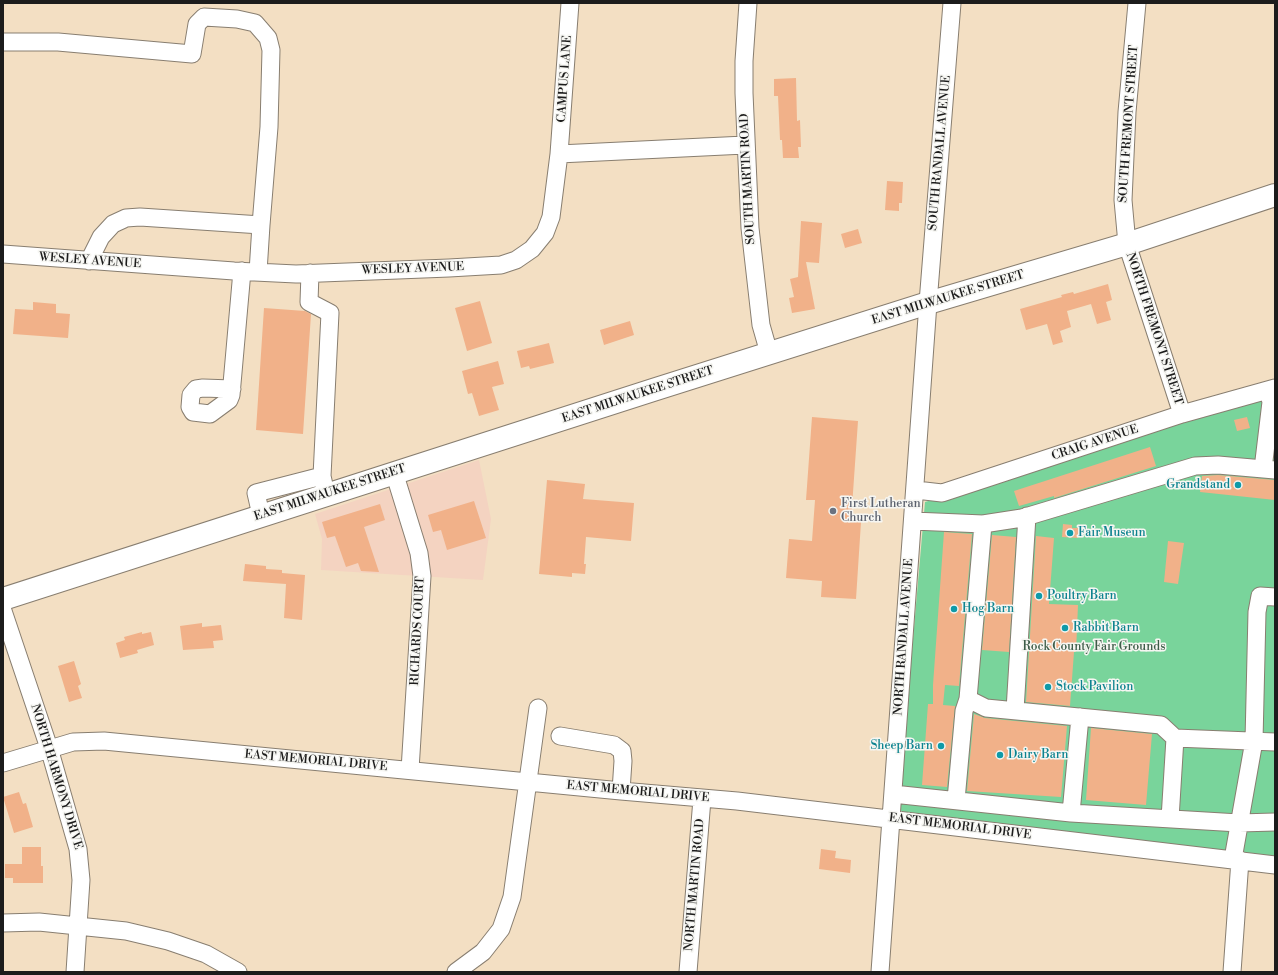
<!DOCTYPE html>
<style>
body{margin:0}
#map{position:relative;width:1278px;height:975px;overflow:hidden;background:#f3dfc3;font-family:"Libre Bodoni",serif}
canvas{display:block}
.frame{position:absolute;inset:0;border:4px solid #1c1c1c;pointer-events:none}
</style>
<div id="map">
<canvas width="1278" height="975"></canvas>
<div class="frame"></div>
</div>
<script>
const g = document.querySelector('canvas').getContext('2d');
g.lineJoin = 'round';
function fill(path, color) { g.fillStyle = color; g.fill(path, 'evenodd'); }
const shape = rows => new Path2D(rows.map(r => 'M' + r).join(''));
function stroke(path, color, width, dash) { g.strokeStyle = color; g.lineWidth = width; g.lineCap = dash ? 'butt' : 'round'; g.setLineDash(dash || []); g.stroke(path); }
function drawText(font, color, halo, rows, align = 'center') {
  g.font = font + ' "Libre Bodoni",serif'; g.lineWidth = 3; g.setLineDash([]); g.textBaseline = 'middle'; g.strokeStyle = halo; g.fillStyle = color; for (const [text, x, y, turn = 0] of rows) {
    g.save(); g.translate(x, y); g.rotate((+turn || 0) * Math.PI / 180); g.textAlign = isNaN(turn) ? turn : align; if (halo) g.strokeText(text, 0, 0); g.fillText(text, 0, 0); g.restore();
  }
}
fill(shape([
 [479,460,491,519,483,580,321,570,322,539,315,514]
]), '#f4d3c1');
fill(shape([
 [1275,392,1275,858,898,811,925,502]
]), '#79d49b');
fill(shape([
 [796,78,797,121,800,120,801,147,798,147,799,158,783,158,782,140,780,140,778,96,774,96,774,79],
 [887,181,903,182,902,203,899,203,899,211,885,210],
 [801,221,822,223,819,263,806,262,815,309,792,313,789,298,794,297,790,279,798,277],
 [858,229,862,243,845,248,841,234],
 [1108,284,1112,300,1106,302,1111,320,1097,324,1091,304,1067,311,1071,327,1060,331,1063,342,1053,345,1047,324,1026,330,1020,309,1062,297,1061,295,1073,292,1074,294],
 [480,301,492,343,467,351,455,308],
 [33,302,56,304,56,313,70,314,68,338,13,334,15,309,33,310],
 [264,308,305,311,311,314,303,434,256,430],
 [630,321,634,335,604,345,600,330],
 [549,343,554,363,530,369,529,366,521,368,517,351],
 [498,361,504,384,492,387,499,410,479,416,472,393,468,394,462,371],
 [812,417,858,421,851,521,861,522,856,599,821,597,822,581,786,578,789,539,812,541,815,500,806,500],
 [1247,417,1250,428,1237,431,1234,420],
 [1150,447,1156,466,1054,498,1054,496,1019,506,1014,491],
 [1218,475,1275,480,1275,500,1200,492,1202,476],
 [547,480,585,484,583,499,634,503,631,541,586,537,584,564,586,564,585,574,572,573,572,577,539,574],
 [474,501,486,538,447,550,441,530,433,532,428,515],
 [380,504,385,520,364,527,379,572,361,571,358,563,346,567,335,536,327,538,322,522],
 [1063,524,1072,525,1072,528,1078,528,1078,538,1062,537],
 [944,532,972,534,959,686,945,685,943,705,955,706,947,787,922,785,928,704,933,704,933,685],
 [992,535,1016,537,1009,652,982,650],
 [1036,536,1054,538,1049,604,1078,605,1076,652,1074,652,1070,706,1026,702],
 [1168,541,1184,543,1178,584,1164,582],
 [245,564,266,566,266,569,282,570,282,573,305,575,302,620,284,618,286,584,243,581],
 [202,623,202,627,221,625,223,640,213,641,214,648,183,650,180,626],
 [142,632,142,634,151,632,154,645,137,650,138,653,120,658,116,643,125,640,124,637],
 [74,661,81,684,78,686,82,698,69,702,58,666],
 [974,714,985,718,1067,726,1061,797,967,791],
 [1091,728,1152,734,1146,805,1086,800],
 [19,792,23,804,26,803,33,827,14,833,3,797],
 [22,847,41,847,41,866,43,866,43,883,13,883,13,878,5,878,5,864,22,864],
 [821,849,836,851,835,858,851,860,850,873,819,869]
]), '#f1b189');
const minor = shape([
 [748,3,744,61,744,93,750,228,761,325,769,353],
 [1137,3,1127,112,1123,200,1127,244,1182,414],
 [3,42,58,42,192,54,197,24,204,17,237,19,255,23,268,38,271,50,269,127,261,225],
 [559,154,745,145],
 [3,254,234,271,296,274,449,268,501,265,516,260,532,249,545,233,551,217,559,154,570,3],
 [89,261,101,237,113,224,126,218,140,217,261,225,258,272],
 [310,273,309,302,330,313,322,476,326,494],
 [232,389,203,388,196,389,191,395,190,407,193,412,210,414,229,400,231,395,242,271],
 [1263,469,1271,402,1268,390],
 [394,472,419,553,422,576,410,770],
 [916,490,942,493,1182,414,1275,388],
 [261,515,256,493,322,476],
 [913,521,983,524,1022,518,1195,466,1218,465,1275,470],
 [3,611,49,748,78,849,81,880,75,972],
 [968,699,986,708,1161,725,1175,738,1275,742],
 [1015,710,1027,516],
 [560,736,614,745,622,751,623,761,621,791],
 [3,763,73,742,104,741,621,791,737,801,1275,865],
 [893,794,1071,813,1239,823,1275,822],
 [956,800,964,711,968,699,983,524],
 [1071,813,1080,717],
 [1170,819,1175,738],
 [1233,859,1254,741,1257,612,1260,596,1275,597],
 [3,923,39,922,126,931,168,941,206,954,238,972],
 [456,972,483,952,501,929,512,897,538,708],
 [688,972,702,799],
 [880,972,928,303,952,3],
 [1232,972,1240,860]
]);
const major = shape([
 [3,599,653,390,928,303,1127,244,1275,195]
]);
stroke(minor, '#887e70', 19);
stroke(major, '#887e70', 24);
stroke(minor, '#fff', 17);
stroke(major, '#fff', 22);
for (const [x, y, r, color] of [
 [1238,485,4,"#0f9aa8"],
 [833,511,4,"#6b7280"],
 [1070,533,4,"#0f9aa8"],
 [1039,596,4,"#0f9aa8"],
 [954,609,4,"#0f9aa8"],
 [1065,628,4,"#0f9aa8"],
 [1048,687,4,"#0f9aa8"],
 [941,746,4,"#0f9aa8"],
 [1000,755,4,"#0f9aa8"]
]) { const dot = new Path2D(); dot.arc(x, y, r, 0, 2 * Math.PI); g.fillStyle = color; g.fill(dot); stroke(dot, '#f6f6f2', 1.5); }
drawText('12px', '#1c1c1c', '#f6f6f2', [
 ["CAMPUS LANE",565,79,-86],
 ["SOUTH FREMONT STREET",1129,124,-86],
 ["SOUTH RANDALL AVENUE",940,153,-85],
 ["SOUTH MARTIN ROAD",748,179,-93],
 ["WESLEY AVENUE",90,261,4],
 ["WESLEY AVENUE",413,269,-2],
 ["EAST MILWAUKEE STREET",948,298,-17],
 ["NORTH FREMONT STREET",1154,329,72],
 ["EAST MILWAUKEE STREET",638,395,-18],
 ["CRAIG AVENUE",1095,443,-18],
 ["EAST MILWAUKEE STREET",330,493,-18],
 ["RICHARDS COURT",418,631,-87],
 ["NORTH RANDALL AVENUE",904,637,-86],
 ["EAST MEMORIAL DRIVE",316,761,5],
 ["NORTH HARMONY DRIVE",56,777,73],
 ["EAST MEMORIAL DRIVE",638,792,5],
 ["EAST MEMORIAL DRIVE",960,827,7],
 ["NORTH MARTIN ROAD",695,885,-85]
]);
drawText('12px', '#0d838f', '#f6f6f2', [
 ["Grandstand",1230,485,"right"],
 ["Fair Museun",1078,533],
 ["Poultry Barn",1047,596],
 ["Hog Barn",962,609],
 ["Rabbit Barn",1073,628],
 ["Stock Pavilion",1056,687],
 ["Sheep Barn",933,746,"right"],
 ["Dairy Barn",1008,755]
], 'left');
drawText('12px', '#5b616d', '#f6f6f2', [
 ["First Lutheran",841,504],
 ["Church",841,518]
], 'left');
drawText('12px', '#3d5c48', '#f6f6f2', [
 ["Rock County Fair Grounds",1094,647]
]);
</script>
